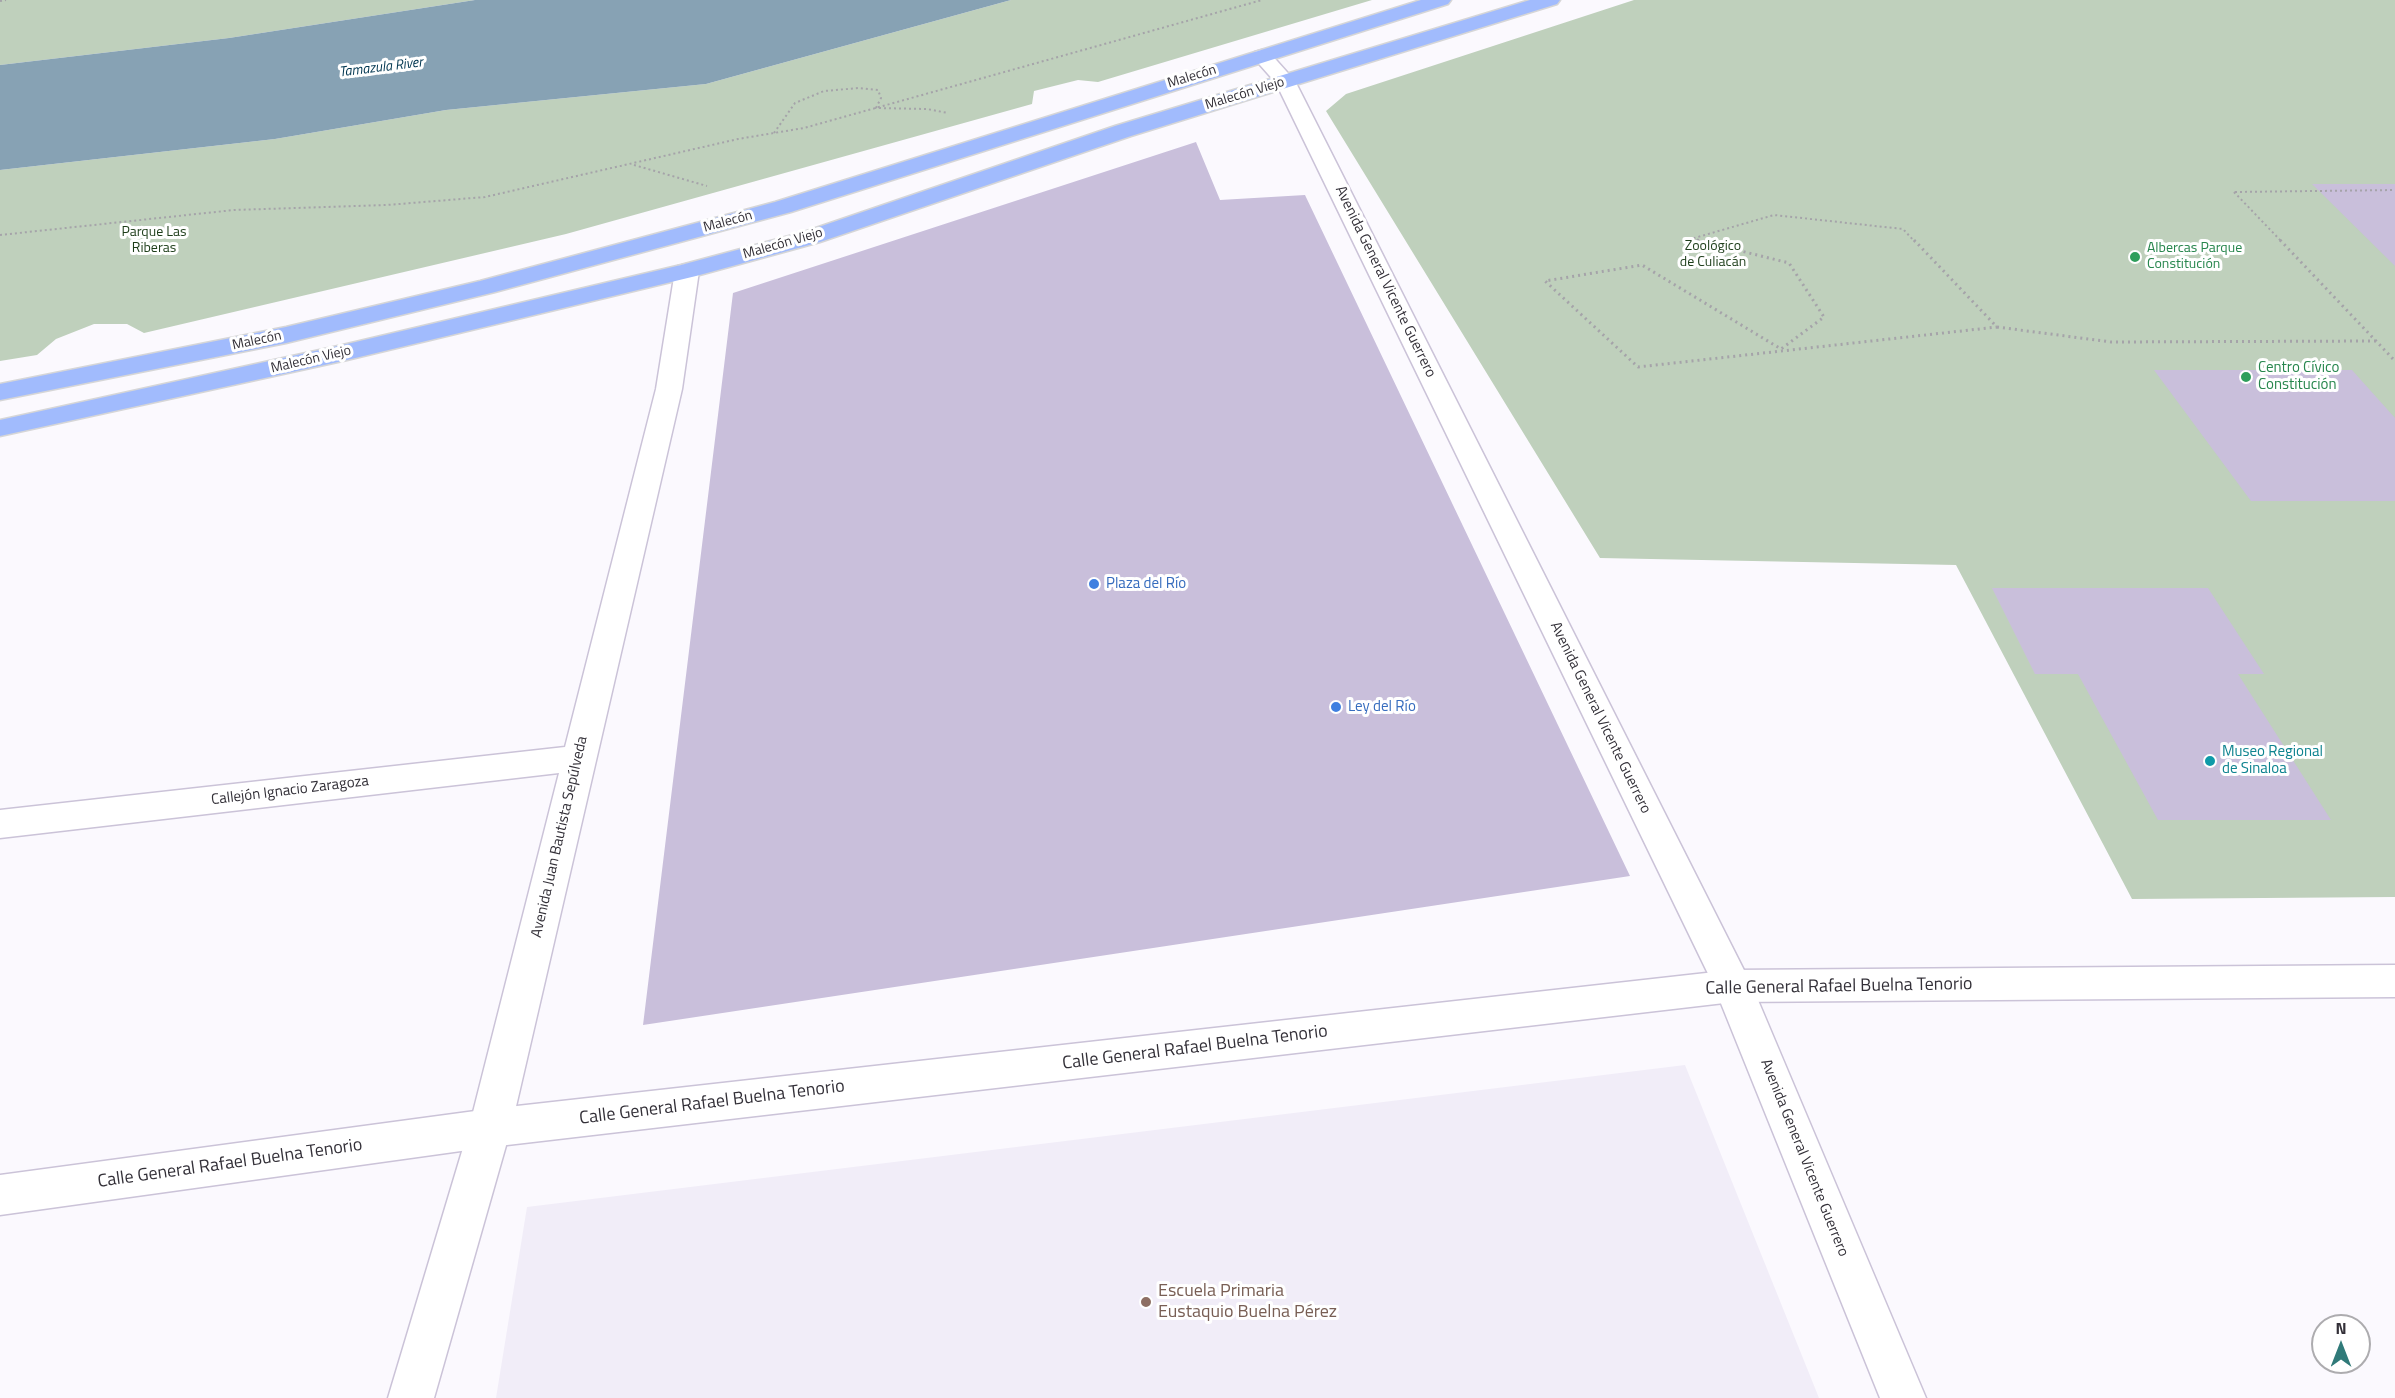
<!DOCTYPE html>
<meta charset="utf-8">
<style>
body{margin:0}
#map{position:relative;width:2395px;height:1398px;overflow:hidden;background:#fbf9fe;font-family:"Titillium Web",sans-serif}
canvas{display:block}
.north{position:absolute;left:2311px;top:1314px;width:60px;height:60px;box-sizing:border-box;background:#fff;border:2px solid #adacaf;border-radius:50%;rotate:0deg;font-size:16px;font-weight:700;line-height:24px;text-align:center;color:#333038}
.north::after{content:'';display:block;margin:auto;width:21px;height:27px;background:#307a79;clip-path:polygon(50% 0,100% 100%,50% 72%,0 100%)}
</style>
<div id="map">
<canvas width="2395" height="1398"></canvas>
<div class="north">N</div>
</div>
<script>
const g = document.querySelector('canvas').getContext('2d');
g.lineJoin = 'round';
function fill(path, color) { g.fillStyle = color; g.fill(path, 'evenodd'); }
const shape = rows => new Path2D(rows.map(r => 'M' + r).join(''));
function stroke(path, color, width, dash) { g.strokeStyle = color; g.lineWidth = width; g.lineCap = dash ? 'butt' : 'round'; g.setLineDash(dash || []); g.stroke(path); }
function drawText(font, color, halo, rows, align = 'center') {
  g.font = font + ' "Titillium Web",sans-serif'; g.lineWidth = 6; g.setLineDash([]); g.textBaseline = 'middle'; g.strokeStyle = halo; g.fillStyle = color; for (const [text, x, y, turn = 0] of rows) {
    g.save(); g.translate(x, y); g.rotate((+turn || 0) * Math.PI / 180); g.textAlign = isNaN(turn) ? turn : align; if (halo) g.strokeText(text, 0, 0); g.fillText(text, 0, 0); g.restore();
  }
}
fill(shape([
 [1685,1065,1819,1398,496,1398,527,1207]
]), '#f1edf8');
fill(shape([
 [0,0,475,0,229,38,0,65],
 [1011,0,1372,0,1098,82,1078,80,1034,91,1032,104,566,234,144,333,127,324,94,324,56,339,37,355,0,361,0,170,275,139,446,110,706,84],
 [1634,0,2395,0,2395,897,2132,899,1956,565,1600,558,1326,111,1346,94]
]), '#bfd0bc');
fill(shape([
 [475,0,1011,0,706,84,446,110,275,139,0,170,0,65,229,38]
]), '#87a2b4');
fill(shape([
 [1196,142,1220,200,1305,195,1630,876,643,1025,733,293],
 [2312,184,2395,184,2395,266],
 [2154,370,2352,370,2395,418,2395,501,2251,501],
 [1992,588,2208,588,2264,674,2238,674,2331,820,2158,820,2078,674,2035,674]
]), '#c9bfdb');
const minor = shape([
 [1262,50,1269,52,1295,81,1752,986,1926,1398,1880,1398,1714,986,1276,83,1252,56,1255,52,1262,50],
 [687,264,696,266,699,271,682,389,511,1128,434,1398,388,1398,469,1128,559,773,0,838,0,810,565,747,656,389,675,271,678,266,687,264]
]);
const secondary = shape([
 [2395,965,2395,997,1733,1002,490,1147,0,1215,0,1175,490,1109,1733,970,2395,965]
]);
const primary = shape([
 [1421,0,1451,0,1448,4,791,212,495,292,286,343,0,400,0,384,286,327,480,281,775,202,1421,0],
 [1530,0,1560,0,1557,4,1131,136,820,242,696,276,347,360,0,436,0,420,347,344,681,265,804,232,1115,126,1530,0]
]);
stroke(minor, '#cbc3d8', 3);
stroke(secondary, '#cbc3d8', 3);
stroke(primary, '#d6d6d7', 3);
stroke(shape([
 [0,1,6,0],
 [774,133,795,103,824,91,859,88,878,90,881,98,876,108,927,109,948,113],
 [634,165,707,186],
 [2234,192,2282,242],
 [2235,192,2395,190],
 [0,235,234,210,387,205,485,197,738,139,804,128,1262,0],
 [1703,242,1691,239,1774,215,1903,229,1915,242]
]), '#a5a3a9', 2, [2, 3]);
stroke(shape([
 [1697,240,1789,263,1824,317,1781,349,1642,265,1545,281,1638,367,1997,327],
 [1914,240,1997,327],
 [2280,240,2395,361],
 [1997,327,2111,342,2376,341]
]), '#a5a3a9', 3, [2, 4]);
fill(minor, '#fff');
fill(secondary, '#fff');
fill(primary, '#a1bbfd');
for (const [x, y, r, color] of [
 [2135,257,6,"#2e9e5b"],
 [2246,377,6,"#2e9e5b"],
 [1094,584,6,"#3f7fe0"],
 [1336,707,6,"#3f7fe0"],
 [2210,761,6,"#0f9aa8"],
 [1146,1302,6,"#8d6e63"]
]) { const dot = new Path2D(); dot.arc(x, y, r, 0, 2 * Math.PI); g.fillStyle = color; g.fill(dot); stroke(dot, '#fff', 2); }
drawText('italic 14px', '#003650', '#fff', [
 ["Tamazula River",381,68,-7]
]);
drawText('14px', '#333038', '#fff', [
 ["Malecón",1192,77,-17],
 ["Malecón Viejo",1245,94,-17],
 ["Malecón",728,222,-15],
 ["Malecón Viejo",783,244,-16],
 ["Malecón",257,341,-12],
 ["Malecón Viejo",311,360,-13]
]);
drawText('14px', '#1d3d19', '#fff', [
 ["Parque Las",154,233],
 ["Riberas",154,249],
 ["Zoológico",1713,247],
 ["de Culiacán",1713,263]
]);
drawText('14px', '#27864d', '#fff', [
 ["Albercas Parque",2147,249],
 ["Constitución",2147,265]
], 'left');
drawText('15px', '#333038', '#fff', [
 ["Avenida General Vicente Guerrero",1385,282,64],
 ["Avenida General Vicente Guerrero",1600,718,64],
 ["Callejón Ignacio Zaragoza",290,791,-7],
 ["Avenida Juan Bautista Sepúlveda",560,837,-77],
 ["Avenida General Vicente Guerrero",1804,1158,68]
]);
drawText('15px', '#27864d', '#fff', [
 ["Centro Cívico",2258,368],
 ["Constitución",2258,385]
], 'left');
drawText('15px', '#366cbe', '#fff', [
 ["Plaza del Río",1106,584],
 ["Ley del Río",1348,707]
], 'left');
drawText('15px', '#0d838f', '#fff', [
 ["Museo Regional",2222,752],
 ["de Sinaloa",2222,769]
], 'left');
drawText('18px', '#333038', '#fff', [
 ["Calle General Rafael Buelna Tenorio",1839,987,-1],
 ["Calle General Rafael Buelna Tenorio",1195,1048,-7],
 ["Calle General Rafael Buelna Tenorio",712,1103,-7],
 ["Calle General Rafael Buelna Tenorio",230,1164,-8]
]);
drawText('18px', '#785e54', '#fff', [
 ["Escuela Primaria",1158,1292],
 ["Eustaquio Buelna Pérez",1158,1313]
], 'left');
</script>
